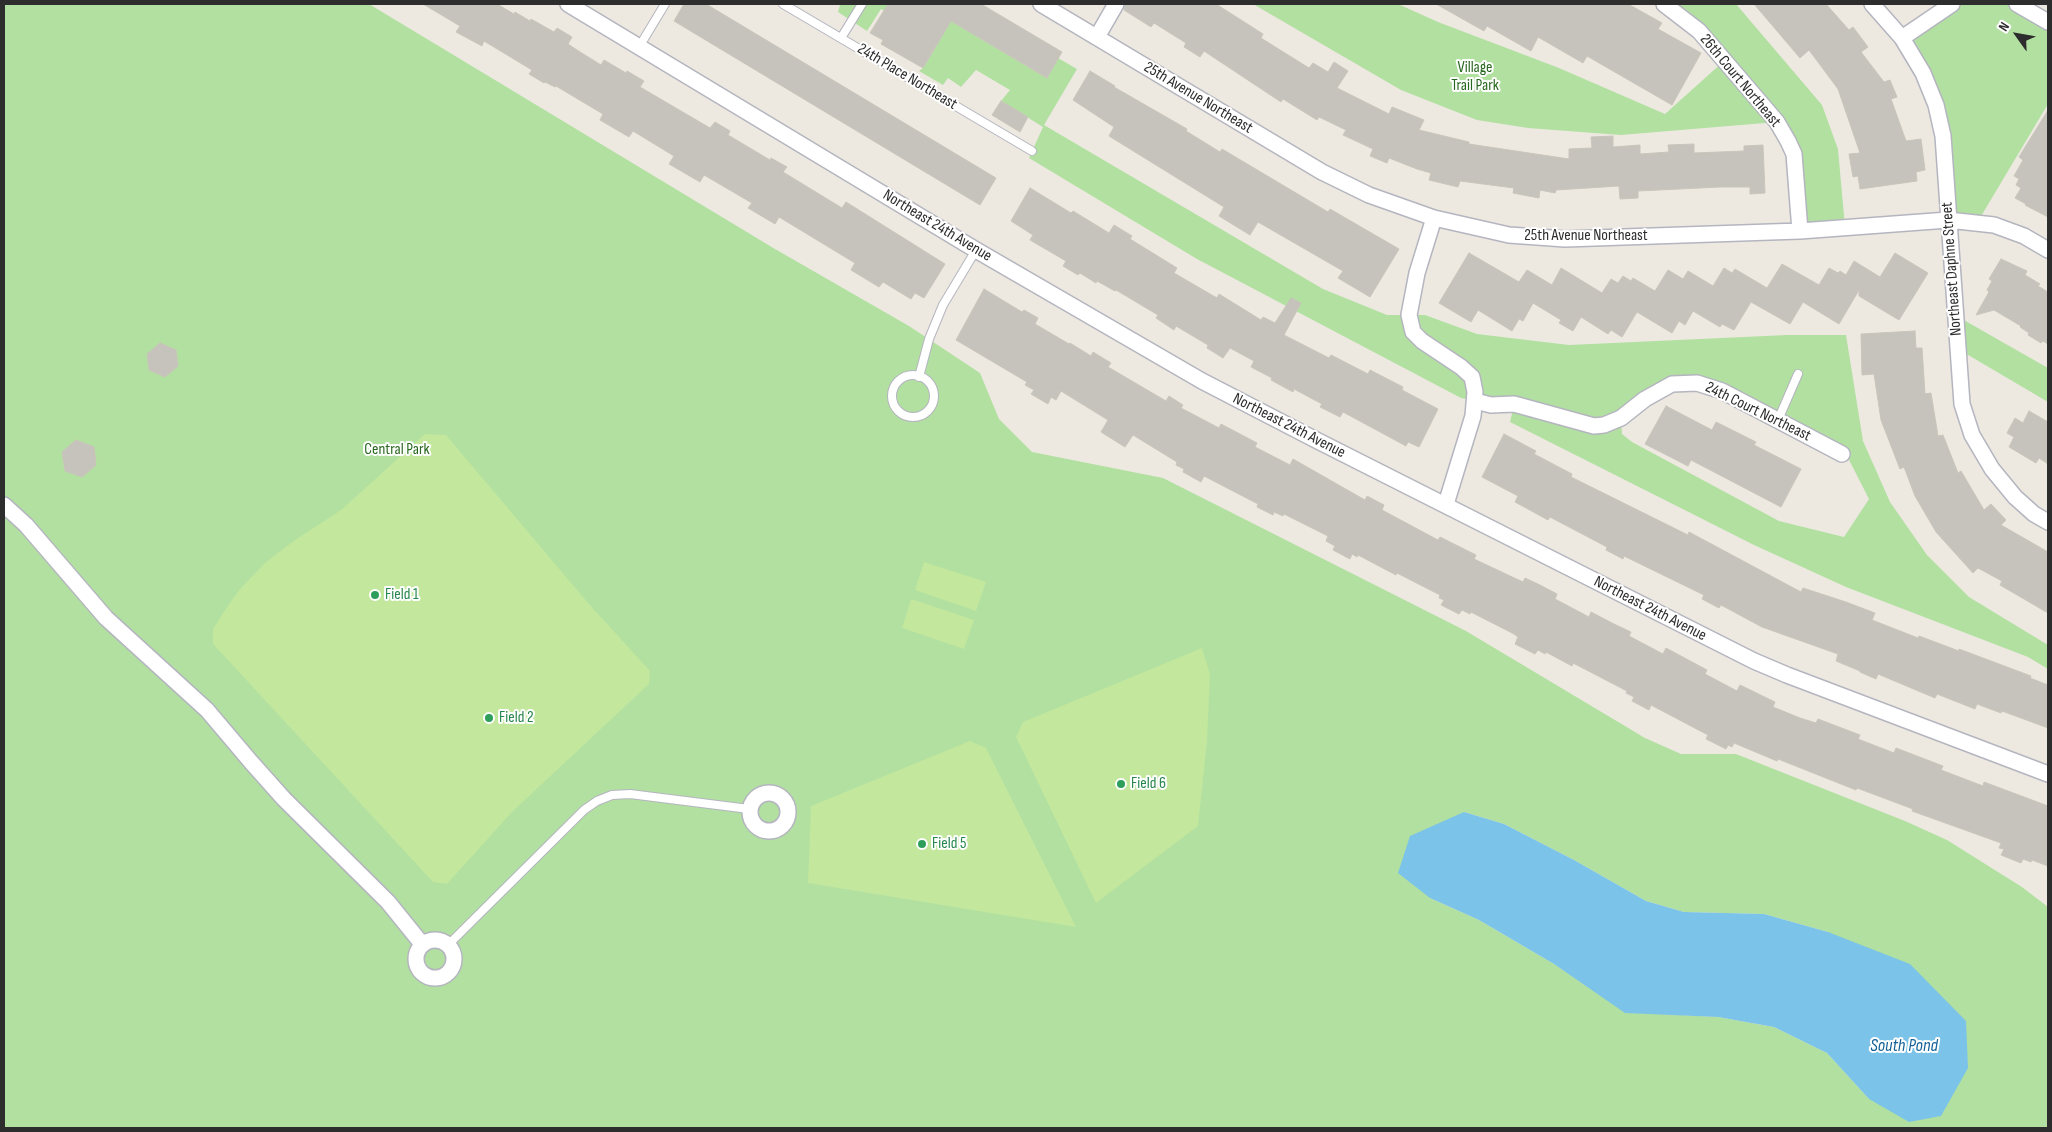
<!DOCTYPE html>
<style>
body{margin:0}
#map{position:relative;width:2052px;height:1132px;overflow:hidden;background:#ede9e1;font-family:"Sofia Sans Condensed",sans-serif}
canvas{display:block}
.frame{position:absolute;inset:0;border:5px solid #2d2d2d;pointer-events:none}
.north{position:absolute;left:1992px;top:10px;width:50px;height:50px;-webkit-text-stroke:4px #fff;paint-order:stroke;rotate:302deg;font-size:14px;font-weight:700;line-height:20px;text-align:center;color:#2d2d2d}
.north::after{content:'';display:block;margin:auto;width:18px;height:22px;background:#2d2d2d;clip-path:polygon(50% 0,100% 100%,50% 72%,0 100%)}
</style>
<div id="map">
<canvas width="2052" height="1132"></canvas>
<div class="frame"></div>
<div class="north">N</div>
</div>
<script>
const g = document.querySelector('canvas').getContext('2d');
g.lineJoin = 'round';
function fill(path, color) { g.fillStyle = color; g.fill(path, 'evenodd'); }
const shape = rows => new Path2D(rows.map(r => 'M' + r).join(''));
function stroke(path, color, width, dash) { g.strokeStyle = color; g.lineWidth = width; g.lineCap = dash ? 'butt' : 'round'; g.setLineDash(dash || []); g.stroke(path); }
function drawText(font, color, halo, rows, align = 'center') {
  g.font = font + ' "Sofia Sans Condensed",sans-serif'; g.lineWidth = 4; g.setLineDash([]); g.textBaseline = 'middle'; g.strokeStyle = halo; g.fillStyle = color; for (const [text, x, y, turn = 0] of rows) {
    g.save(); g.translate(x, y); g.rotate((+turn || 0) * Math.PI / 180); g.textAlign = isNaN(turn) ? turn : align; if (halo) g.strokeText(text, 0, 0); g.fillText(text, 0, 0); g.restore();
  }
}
fill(shape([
 [4,4,369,4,775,249,909,326,980,373,999,419,1032,452,1163,478,1466,631,1645,738,1681,754,1736,754,1905,821,1947,840,2022,887,2048,907,2048,1128,4,1128],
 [1464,812,1504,824,1574,860,1646,901,1684,912,1764,914,1828,932,1869,1099,1827,1053,1774,1027,1718,1017,1625,1012,1554,964,1479,920,1430,898],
 [839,4,923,4,1047,78,1058,58,1077,69,1044,125,1323,289,1387,315,1425,315,1477,334,1569,345,1787,335,1846,335,1863,441,1890,502,1927,555,1969,597,2048,645,2048,669,2028,657,1846,587,1754,545,1510,422,1514,405,1475,401,1461,398,1197,259,1029,158,1043,127,1001,101,1010,90,976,70,961,87,948,78,943,85,919,71,923,68,938,43,881,9,867,31,838,12,840,5],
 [1685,383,1845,452,1869,499,1844,537,1779,521,1632,442,1622,434,1621,418],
 [1253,4,1398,4,1438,22,1559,68,1665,114,1724,61,1664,4,1736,4,1822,105,1838,149,1845,227,1800,231,1794,154,1777,122,1621,135,1528,128,1477,120,1401,90],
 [1952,4,2017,4,2048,22,2048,104,1977,223,1948,220,1943,136,1902,38],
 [1955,315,2048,368,2048,402,1958,349]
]), '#b2e0a1');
fill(shape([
 [425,434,446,435,589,604,650,671,649,684,512,812,447,884,433,882,213,644,213,629,225,610,240,589,266,562,295,540,341,510],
 [924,562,986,582,976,611,915,590],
 [911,599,974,620,964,649,902,628],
 [1202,648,1210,674,1207,741,1198,826,1096,903,1016,737,1023,722],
 [970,741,986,748,1076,927,808,883,811,806]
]), '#c2e79d');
fill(shape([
 [1464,812,1504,824,1574,860,1646,901,1684,912,1764,914,1828,932,1910,964,1966,1021,1968,1068,1941,1116,1909,1122,1869,1099,1827,1053,1774,1027,1718,1017,1625,1013,1554,964,1479,920,1430,898,1398,873,1410,836]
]), '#7bc3e8');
const building = shape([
 [423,4,497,4,514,14,515,12,530,21,531,19,554,32,557,28,572,37,568,44,577,50,601,65,604,60,626,73,627,71,644,81,640,87,710,128,715,122,730,131,728,135,770,160,771,158,787,167,783,172,842,208,846,202,945,264,924,298,915,293,911,299,883,282,879,287,851,270,855,263,779,217,775,224,748,208,752,203,704,175,700,182,669,164,674,156,633,131,629,137,600,120,603,114,556,86,555,87,545,82,544,83,529,74,532,70,484,41,482,46,456,32,460,26,423,4],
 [684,4,706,4,996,178,980,205,674,21,684,4],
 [888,4,981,4,1062,52,1047,78,951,21,923,68,881,44,883,40,870,33,888,4],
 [1125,4,1216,4,1263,34,1261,38,1309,68,1313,63,1328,72,1334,62,1348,71,1337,88,1389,114,1392,107,1424,120,1419,130,1469,142,1469,144,1569,159,1569,149,1592,148,1591,137,1613,136,1613,147,1640,145,1640,154,1669,152,1668,145,1694,144,1694,153,1744,151,1744,146,1763,145,1765,193,1750,194,1750,187,1720,187,1638,191,1638,198,1620,199,1619,186,1556,190,1555,193,1540,190,1539,198,1513,193,1514,188,1460,181,1458,187,1429,180,1431,173,1417,169,1389,158,1387,163,1370,156,1373,149,1343,135,1346,130,1319,117,1317,120,1283,99,1281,102,1204,51,1200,57,1184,47,1186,43,1154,23,1151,27,1124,10,1125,4],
 [1436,4,1628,4,1662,23,1658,29,1701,53,1672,105,1587,56,1583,63,1538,37,1531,51,1487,26,1484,31,1436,4],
 [1754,4,1826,4,1849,30,1853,27,1868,47,1861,52,1884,82,1890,80,1897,97,1891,99,1906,141,1921,139,1925,170,1916,172,1917,181,1860,189,1858,176,1853,177,1849,154,1860,153,1838,89,1809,50,1800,58,1754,4],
 [1090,71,1115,86,1114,87,1187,129,1186,131,1220,152,1222,149,1328,212,1330,209,1399,249,1370,297,1338,278,1343,271,1258,222,1250,235,1219,216,1224,207,1109,136,1114,127,1073,100,1090,71],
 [1001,101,1028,117,1020,132,992,115,1001,101],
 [2048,110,2048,217,2025,205,2026,204,2015,198,2021,188,2016,185,2019,179,2014,176,2023,160,2019,157,2048,110],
 [1030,188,1071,213,1073,211,1109,233,1114,225,1132,236,1130,239,1177,268,1174,273,1217,298,1219,294,1261,320,1263,317,1275,323,1291,298,1301,303,1284,335,1329,358,1331,355,1368,374,1370,370,1403,387,1402,390,1438,409,1419,447,1408,442,1406,446,1343,412,1340,417,1320,407,1322,404,1294,389,1293,392,1271,380,1272,378,1251,367,1254,361,1230,348,1223,358,1207,348,1208,345,1176,326,1174,330,1156,318,1158,315,1116,290,1115,291,1097,281,1096,283,1080,273,1078,275,1063,266,1066,261,1030,240,1033,235,1011,221,1030,188],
 [1469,253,1519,282,1527,270,1552,285,1561,268,1602,293,1611,279,1618,283,1623,276,1631,281,1633,278,1655,291,1668,270,1683,279,1688,271,1713,286,1724,268,1732,273,1735,269,1767,288,1782,264,1819,285,1829,268,1838,273,1840,271,1846,275,1854,261,1880,277,1895,253,1928,273,1899,320,1859,296,1859,290,1839,324,1803,302,1790,324,1751,302,1734,330,1722,324,1720,327,1693,311,1685,325,1679,321,1672,333,1637,312,1622,337,1611,330,1608,334,1581,317,1573,331,1559,323,1561,320,1533,303,1523,321,1519,319,1512,331,1478,310,1471,322,1439,303,1469,253],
 [2001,259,2027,271,2025,275,2040,284,2038,286,2048,292,2048,344,2043,341,2041,343,2028,335,2029,333,2020,327,2021,326,1994,310,1976,315,1989,292,1987,290,1992,281,1989,279,2001,259],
 [984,289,1022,312,1024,310,1038,318,1035,324,1069,344,1070,343,1091,356,1093,352,1111,363,1108,367,1166,401,1169,396,1183,405,1181,408,1219,428,1221,424,1257,443,1255,447,1290,465,1293,459,1365,500,1367,496,1384,505,1382,510,1438,540,1440,537,1476,555,1474,559,1523,582,1525,578,1540,585,1557,594,1555,599,1589,617,1591,612,1614,624,1631,632,1629,636,1663,654,1666,648,1707,670,1705,674,1737,691,1740,685,1775,702,1773,707,1800,718,1816,723,1818,719,1860,735,1858,739,1894,753,1896,748,1943,766,1941,770,1983,786,1984,782,2048,806,2048,866,2032,860,2031,862,2023,859,2021,863,2001,855,2004,849,1999,848,2001,843,1912,811,1913,809,1857,788,1856,790,1778,759,1777,761,1734,743,1732,747,1728,745,1726,749,1706,739,1708,735,1651,705,1649,710,1632,701,1634,697,1626,693,1627,691,1573,663,1572,666,1546,652,1545,654,1538,650,1535,654,1515,644,1518,637,1514,634,1471,612,1470,614,1462,610,1459,614,1441,605,1444,600,1439,598,1440,595,1397,573,1396,575,1358,555,1357,557,1352,554,1350,559,1333,550,1335,546,1326,541,1328,536,1284,514,1283,516,1274,512,1273,515,1257,507,1258,504,1204,476,1201,482,1183,472,1184,469,1176,465,1177,462,1133,435,1125,447,1101,432,1108,420,1061,391,1056,400,1051,397,1048,404,1031,394,1034,390,1025,385,1027,382,956,340,984,289],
 [1915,331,1916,348,1922,348,1925,394,1931,393,1938,436,1943,435,1958,473,1961,471,1984,510,1991,504,2006,520,2001,525,2048,552,2048,613,2000,585,2002,581,1978,568,1973,573,1936,532,1915,496,1904,467,1900,469,1881,420,1874,374,1862,375,1861,334,1915,331],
 [160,343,176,350,178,366,165,377,149,370,147,354,160,343],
 [1666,406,1712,430,1716,422,1756,442,1754,445,1801,469,1781,507,1691,460,1688,466,1645,444,1666,406],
 [2029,411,2048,422,2048,464,2039,458,2036,463,2009,447,2014,437,2007,433,2015,418,2023,423,2029,411],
 [1504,434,1536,451,1534,454,1572,474,1571,477,1688,535,1689,532,1801,592,1803,588,1846,602,1875,613,1872,620,1918,638,1919,636,1959,651,1959,649,2031,676,2030,678,2048,685,2048,728,2002,711,2001,713,1977,704,1975,709,1937,694,1935,698,1878,674,1876,679,1860,672,1860,671,1836,661,1838,654,1762,627,1721,605,1719,608,1702,599,1704,595,1624,556,1623,559,1606,550,1607,547,1550,517,1548,520,1515,502,1518,496,1482,477,1504,434],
 [76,440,94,447,96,465,82,477,65,471,62,452,76,440]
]);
fill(building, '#c6c3bc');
stroke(building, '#c9c5ba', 1);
const service = shape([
 [783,4,1032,151],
 [841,38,862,4],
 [639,47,665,4],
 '892 396a21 21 0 1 1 42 0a21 21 0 1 1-42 0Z',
 [919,377,929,339,943,305,976,250],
 [1778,420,1798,374],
 [448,945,584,810,597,801,612,795,630,794,749,809]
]);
const minor = shape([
 [568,4,976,250,1202,381,1318,441,1754,661,1787,675,2048,774],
 [1041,4,1322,172,1369,195,1434,218,1509,235,1565,239,1800,231,1948,220,1994,225,2024,236,2048,250],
 [1664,4,1699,31,1777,122,1788,141,1794,154,1800,231],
 [1872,4,1902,38,1923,73,1936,105,1943,136,1962,404,1972,435,1992,469,2015,497,2034,514,2048,522],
 [2017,4,2048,22],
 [1097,37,1116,4],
 [1902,38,1952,4],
 [1434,218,1417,273,1409,315,1413,332,1422,341,1461,367,1472,377,1475,392,1473,416,1446,504],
 [1475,401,1491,405,1514,404,1594,426,1604,425,1621,418,1645,399,1672,384,1697,383,1722,391,1842,454],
 [4,505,26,525,106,618,207,710,251,762,284,799,388,902,422,944],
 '750 812a19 19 0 1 1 38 0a19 19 0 1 1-38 0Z',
 '416 959a19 19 0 1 1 38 0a19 19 0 1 1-38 0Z'
]);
stroke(service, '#b4b5bf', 10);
stroke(minor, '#b4b5bf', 18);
stroke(service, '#fff', 8);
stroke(minor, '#fff', 15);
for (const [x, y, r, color] of [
 [375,595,5,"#2e9e5b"],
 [489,718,5,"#2e9e5b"],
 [1121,784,5,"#2e9e5b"],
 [922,844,5,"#2e9e5b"]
]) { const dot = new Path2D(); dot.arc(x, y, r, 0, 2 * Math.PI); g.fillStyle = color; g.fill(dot); stroke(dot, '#fff', 2); }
drawText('16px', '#29681f', '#fff', [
 ["Village",1475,68],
 ["Trail Park",1475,86],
 ["Central Park",397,450]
]);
drawText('16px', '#2d2d2d', '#fff', [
 ["24th Place Northeast",907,77,31],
 ["26th Court Northeast",1740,81,50],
 ["25th Avenue Northeast",1198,98,31],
 ["Northeast 24th Avenue",937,226,31],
 ["25th Avenue Northeast",1586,236],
 ["Northeast Daphne Street",1952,269,-94],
 ["24th Court Northeast",1758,412,26],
 ["Northeast 24th Avenue",1289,426,27],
 ["Northeast 24th Avenue",1650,609,27]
]);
drawText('16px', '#27864d', '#fff', [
 ["Field 1",385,595],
 ["Field 2",499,718],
 ["Field 6",1131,784],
 ["Field 5",932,844]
], 'left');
drawText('italic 18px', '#166298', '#fff', [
 ["South Pond",1904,1046]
]);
</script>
